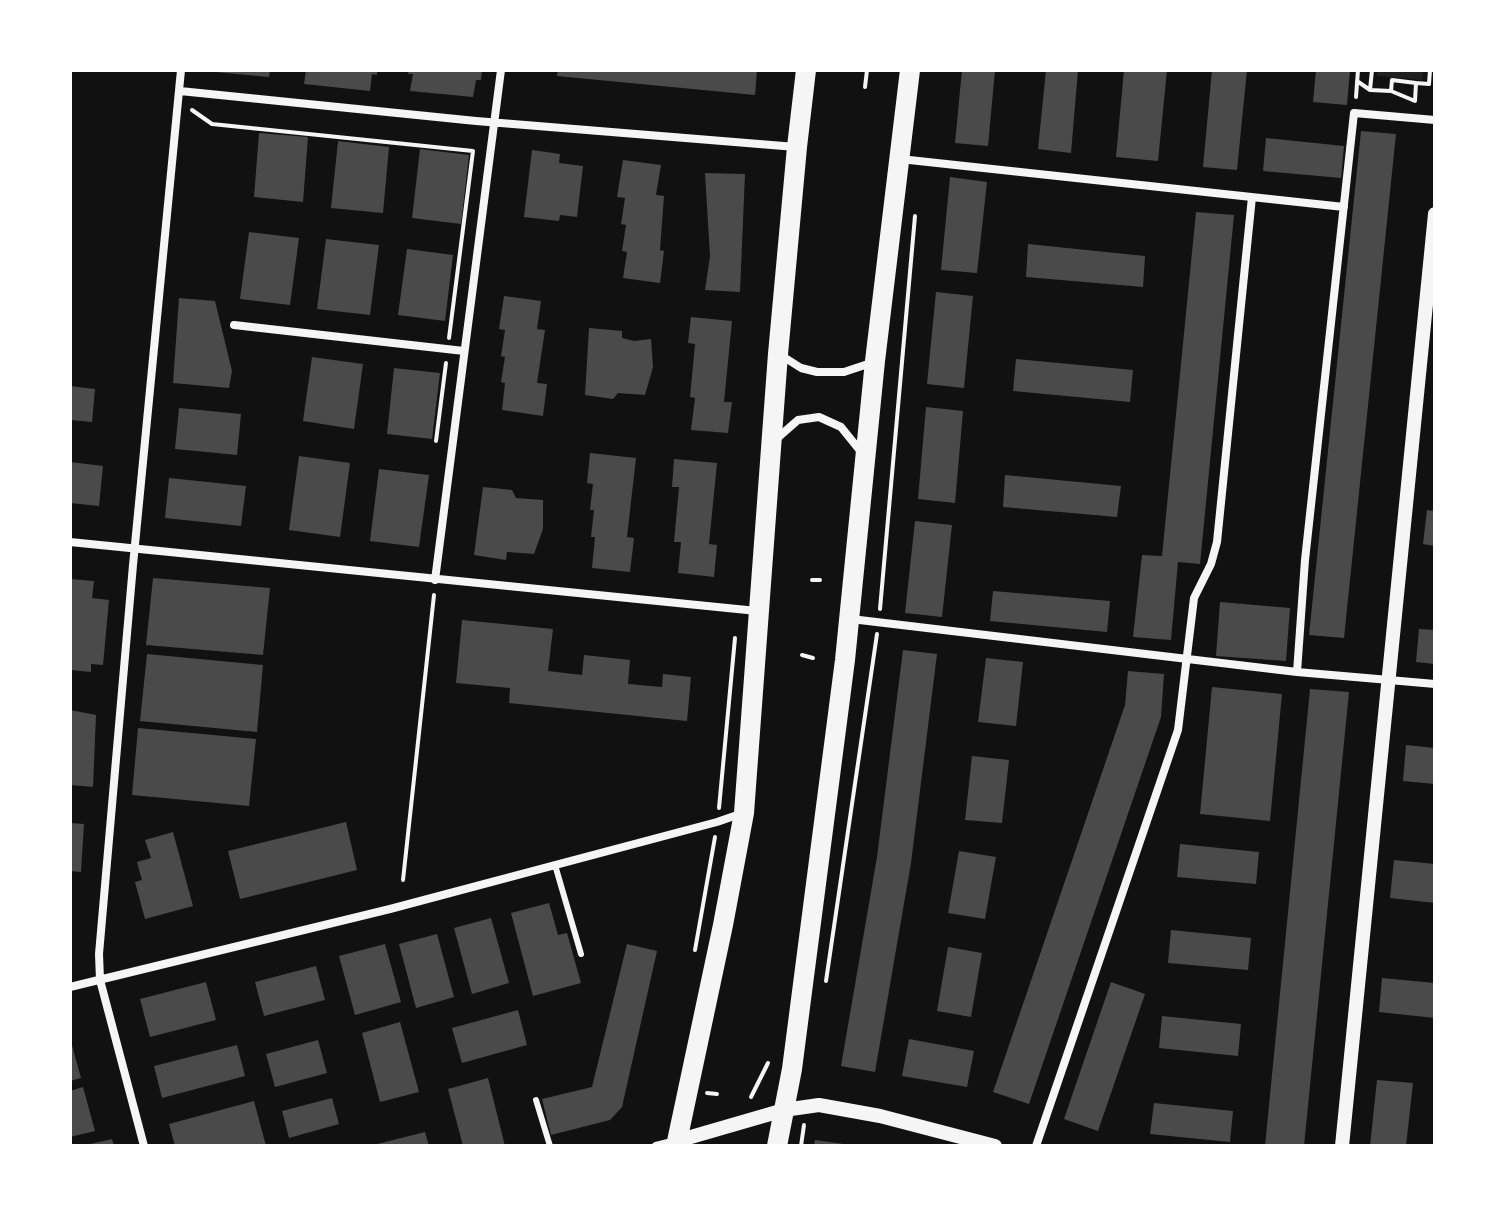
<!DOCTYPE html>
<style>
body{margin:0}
#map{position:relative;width:1505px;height:1216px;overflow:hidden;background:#111;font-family:Poppins,sans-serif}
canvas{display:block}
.frame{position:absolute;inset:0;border:72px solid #fff;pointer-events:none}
</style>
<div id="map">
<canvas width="1505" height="1216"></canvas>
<div class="frame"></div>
</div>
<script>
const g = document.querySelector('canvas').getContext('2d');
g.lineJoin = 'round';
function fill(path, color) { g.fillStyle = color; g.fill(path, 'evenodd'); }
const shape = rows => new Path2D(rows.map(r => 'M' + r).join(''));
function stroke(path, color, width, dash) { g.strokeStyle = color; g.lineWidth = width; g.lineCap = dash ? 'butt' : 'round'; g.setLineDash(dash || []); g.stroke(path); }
fill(shape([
 [1377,70,1423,70,1422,80,1377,76]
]), '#202020');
fill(shape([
 [215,70,270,70,269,77,215,72],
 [306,70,377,70,377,75,372,74,370,91,304,84],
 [409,70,482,70,481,80,476,80,473,97,410,91,413,74,408,74],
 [558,70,757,70,755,95,557,76],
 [962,70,995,70,988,146,955,143],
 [1046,70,1078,70,1071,153,1038,149],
 [1124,70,1167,70,1158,161,1116,157],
 [1212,70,1247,70,1237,170,1203,167],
 [1316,70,1350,70,1347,105,1313,102],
 [1361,131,1396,134,1344,638,1309,635],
 [259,133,308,137,303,202,254,197],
 [1266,138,1344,146,1341,178,1263,171],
 [338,141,389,147,383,213,331,208],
 [420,149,469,155,461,224,412,218],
 [532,150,560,154,559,163,583,166,577,217,560,215,559,221,524,217],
 [623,160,661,165,656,195,664,196,660,250,664,251,660,283,623,278,627,252,622,251,626,225,621,224,625,198,617,197],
 [705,173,745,174,740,292,705,290,710,256],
 [950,177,987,182,977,273,941,270],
 [1196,212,1234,215,1200,564,1178,562,1171,640,1133,637,1142,555,1162,556],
 [249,232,299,238,290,305,240,299],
 [326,239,379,245,370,315,317,309],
 [1028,244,1145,256,1143,287,1026,277],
 [407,249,453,255,445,321,398,315],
 [936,292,973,296,964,388,927,384],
 [504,296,541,301,537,329,545,330,537,383,547,384,543,416,502,410,505,383,501,382,505,357,501,356,505,330,499,329],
 [179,298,215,301,232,371,229,388,173,383],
 [691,317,732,321,724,402,732,402,728,433,691,430,695,398,690,397,695,344,688,343],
 [589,328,622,331,622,338,634,341,651,339,653,367,645,395,618,393,613,399,585,395],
 [312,357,363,364,354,429,303,421],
 [1016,359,1133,370,1130,402,1013,391],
 [394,368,440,373,432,439,387,434],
 [70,386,95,389,92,422,70,420],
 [926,407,963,411,955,503,918,499],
 [179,408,241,414,237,455,175,449],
 [590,453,636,458,627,537,634,538,630,572,592,568,595,537,591,537,594,510,590,510,593,484,587,483],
 [299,456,350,463,340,537,289,530],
 [674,459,717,463,709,544,717,545,714,577,678,573,681,542,674,542,679,487,672,487],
 [70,462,103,466,99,506,70,503],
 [379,469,429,475,419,547,370,541],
 [1005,475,1121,486,1117,517,1003,507],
 [169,478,246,486,241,526,165,518],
 [483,487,512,490,516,498,543,500,543,529,534,554,507,552,506,560,474,555],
 [1427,510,1435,511,1435,546,1423,544],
 [915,521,952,525,942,617,905,613],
 [153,578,270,588,263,655,146,645],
 [70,579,94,581,92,598,109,600,103,665,91,664,91,672,70,670],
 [993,591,1110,601,1107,632,990,621],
 [1220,602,1290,608,1286,661,1216,656],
 [462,620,553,629,548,671,582,675,584,655,630,660,628,684,662,687,663,674,691,677,687,721,509,703,510,688,456,683],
 [1419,629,1435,630,1435,664,1416,662],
 [903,650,937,654,911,863,875,1072,841,1066,877,857],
 [147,654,263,665,257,732,140,721],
 [986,658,1023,662,1016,726,978,722],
 [1128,671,1164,674,1161,717,1029,1104,993,1092,1125,705],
 [1212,687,1282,694,1270,821,1200,814],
 [1310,689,1349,692,1304,1146,1265,1146],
 [70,710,96,715,93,787,70,785],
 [138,728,256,739,249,806,132,795],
 [1406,745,1435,748,1435,784,1403,781],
 [972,756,1009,760,1002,823,965,820],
 [346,822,357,870,240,899,228,851],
 [70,823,84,824,81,872,70,871],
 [173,832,193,906,145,919,135,882,142,880,137,862,151,858,145,840],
 [1180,844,1259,852,1256,884,1177,877],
 [959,851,996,857,985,919,948,913],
 [1394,860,1435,864,1435,903,1390,898],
 [549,903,558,935,567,933,581,983,533,996,511,913],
 [491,918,509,983,472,994,454,928],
 [1171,930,1251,938,1248,970,1168,963],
 [437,934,454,997,416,1008,399,944],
 [385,944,401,1002,355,1015,339,956],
 [627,944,657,951,622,1107,610,1120,551,1135,542,1099,592,1087],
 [948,947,982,953,971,1017,937,1011],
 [316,966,325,1000,264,1016,255,982],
 [1382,978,1435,983,1435,1018,1379,1012],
 [206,982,216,1020,150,1037,140,999],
 [1111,982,1145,994,1098,1131,1064,1119],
 [518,1010,527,1045,462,1063,452,1028],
 [1162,1016,1241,1024,1238,1056,1159,1048],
 [400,1022,419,1092,380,1102,362,1033],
 [70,1038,81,1078,70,1081],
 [909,1039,974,1051,967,1087,902,1076],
 [318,1040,327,1073,275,1087,266,1054],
 [237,1045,245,1076,162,1098,154,1066],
 [488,1078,505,1146,463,1146,448,1089],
 [1377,1080,1413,1083,1406,1146,1370,1146],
 [83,1087,95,1131,70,1137,70,1091],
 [332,1098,339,1124,289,1138,282,1111],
 [254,1101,266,1146,175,1146,169,1124],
 [1154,1103,1233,1111,1230,1142,1150,1134],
 [425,1132,429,1146,373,1146,373,1145],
 [112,1139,114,1146,86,1146,86,1145],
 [815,1140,844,1144,844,1146,814,1146]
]), '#4a4a4a');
stroke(shape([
 [1372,70,1370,90,1391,91,1392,80,1416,83,1415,101,1391,91],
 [1357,81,1370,90],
 [1416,83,1429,84,1430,70],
 [865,87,867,70],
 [1356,97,1358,70],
 [192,110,212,124,473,151,449,338],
 [436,441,446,363],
 [812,580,820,580],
 [880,609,915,216],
 [802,655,813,658],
 [719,808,735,638],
 [403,880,434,595],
 [695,950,715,837],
 [826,981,877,634],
 [707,1093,717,1094],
 [751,1097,768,1063],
 [801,1146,804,1125]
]), '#f5f5f5', 4);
stroke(shape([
 [555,865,581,954],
 [536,1100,550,1146]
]), '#f5f5f5', 6);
stroke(shape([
 [180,91,476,121,796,147],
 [900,159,1344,207],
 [234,325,464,351],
 [779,354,801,368,817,372,844,372,871,363],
 [774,441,798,420,819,417,841,427,862,453],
 [70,542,757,611],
 [435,580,501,70],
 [851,619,1297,672,1435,684],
 [1297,672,1305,560,1354,113,1435,120],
 [70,987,390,909,717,822,743,813],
 [144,1146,100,980,99,954,133,565,181,70],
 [656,1146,676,1141],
 [1036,1146,1178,730,1194,598,1211,564,1217,542,1252,197]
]), '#f5f5f5', 8);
stroke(shape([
 [677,1141,784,1110,819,1105,880,1116,995,1146],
 [1342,1146,1435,214]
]), '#f5f5f5', 14);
stroke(shape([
 [676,1146,723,925,744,813,778,354,797,147,806,70],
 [777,1146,792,1069,845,660,875,361,910,70]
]), '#f5f5f5', 20);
</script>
